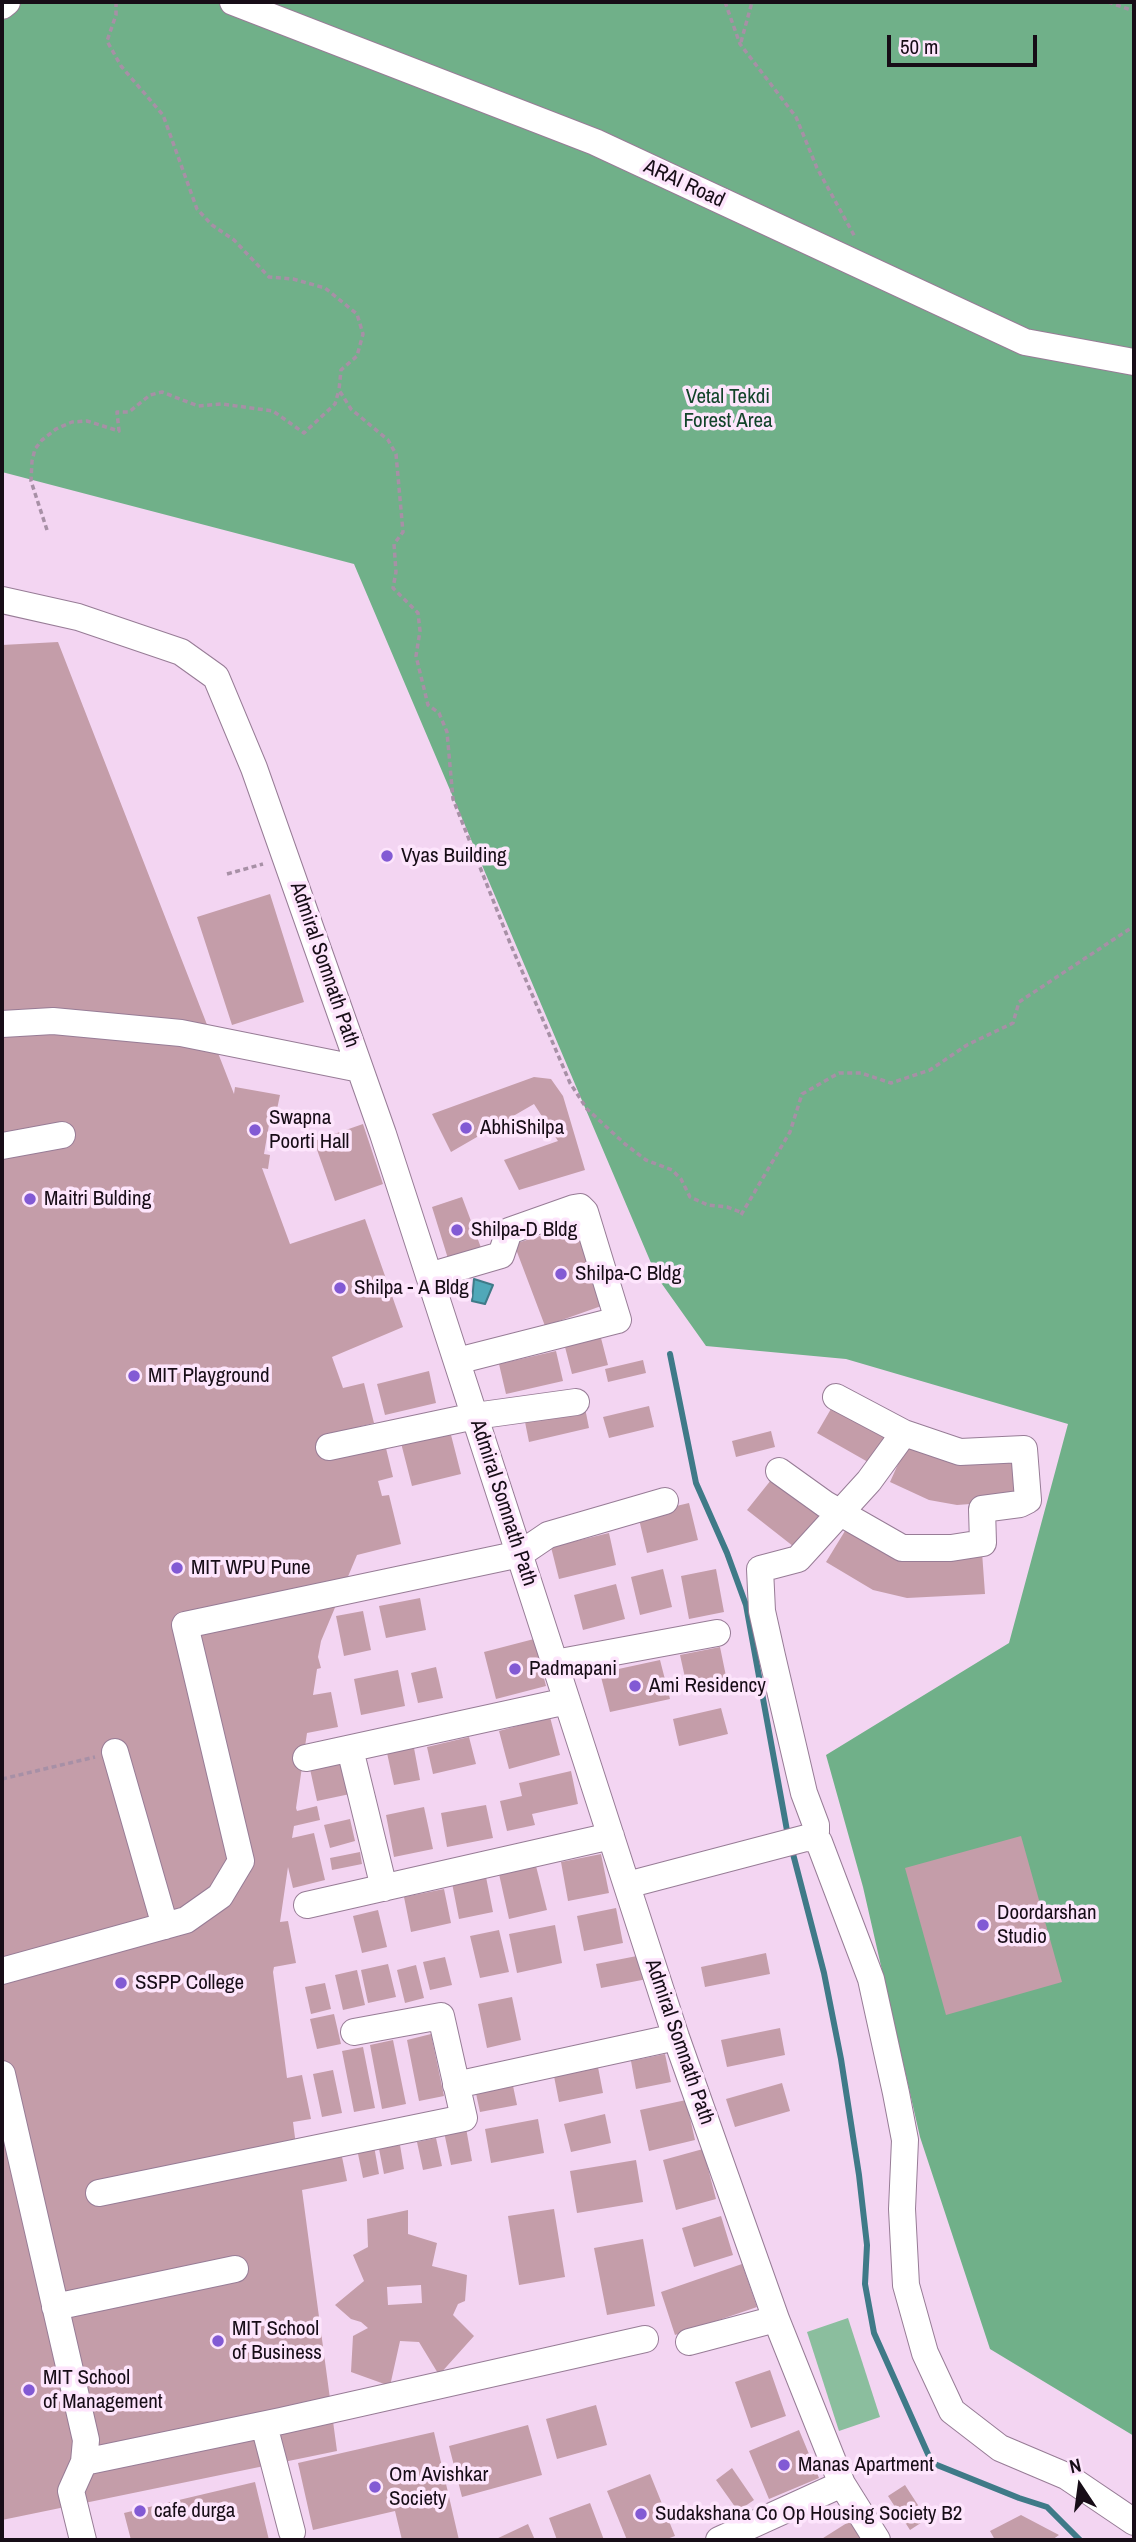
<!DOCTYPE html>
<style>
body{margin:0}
#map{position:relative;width:1136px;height:2542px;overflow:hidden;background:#f3d5f2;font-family:"Archivo Narrow",sans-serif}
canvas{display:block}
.frame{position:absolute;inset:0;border:4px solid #170d17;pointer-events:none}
.north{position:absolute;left:1045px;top:2451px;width:70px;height:70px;-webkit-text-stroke:5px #fde5fc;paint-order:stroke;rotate:347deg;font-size:19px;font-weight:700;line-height:28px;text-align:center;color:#170d17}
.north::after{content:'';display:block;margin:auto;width:24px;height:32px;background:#170d17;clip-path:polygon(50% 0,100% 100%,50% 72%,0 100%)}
.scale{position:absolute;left:887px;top:35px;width:150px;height:32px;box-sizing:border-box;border:4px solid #170d17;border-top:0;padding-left:9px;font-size:21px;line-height:24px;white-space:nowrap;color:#170d17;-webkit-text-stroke:5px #fde5fc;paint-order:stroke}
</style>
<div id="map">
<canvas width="1136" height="2542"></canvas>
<div class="frame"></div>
<div class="north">N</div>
<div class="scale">50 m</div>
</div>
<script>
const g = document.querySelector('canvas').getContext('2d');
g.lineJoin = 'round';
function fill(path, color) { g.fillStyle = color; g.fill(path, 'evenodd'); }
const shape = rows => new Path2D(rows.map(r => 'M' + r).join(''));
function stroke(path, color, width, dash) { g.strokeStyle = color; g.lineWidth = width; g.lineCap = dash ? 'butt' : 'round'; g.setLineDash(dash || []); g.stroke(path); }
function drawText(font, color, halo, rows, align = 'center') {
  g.font = font + ' "Archivo Narrow",sans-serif'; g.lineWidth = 7; g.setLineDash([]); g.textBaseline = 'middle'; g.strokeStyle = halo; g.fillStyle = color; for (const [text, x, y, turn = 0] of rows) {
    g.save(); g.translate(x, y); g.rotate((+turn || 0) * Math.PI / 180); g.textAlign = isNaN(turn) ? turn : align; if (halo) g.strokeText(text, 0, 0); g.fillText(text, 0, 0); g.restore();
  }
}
fill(shape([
 [848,2318,880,2417,839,2431,807,2332]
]), '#8bbe9e');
fill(shape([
 [2,2,1134,2,1134,2436,990,2349,920,2137,863,1887,826,1755,1009,1643,1068,1424,846,1359,706,1346,657,1277,354,564,2,472]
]), '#70b089');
const water = shape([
 [474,1279,493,1285,485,1304,472,1301,474,1279]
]);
fill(water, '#50a8b9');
stroke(water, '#3f7a88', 2);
stroke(shape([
 [670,1354,696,1483,727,1553,746,1605,788,1836],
 [792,1850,824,1973,841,2059,859,2175,867,2245,865,2284,874,2333,932,2463,1019,2498,1047,2507,1080,2540]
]), '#3f7a88', 6);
fill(shape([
 [58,642,234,1094,235,1087,280,1095,276,1114,271,1113,264,1154,270,1155,268,1169,262,1168,290,1244,365,1219,403,1327,332,1357,343,1388,364,1383,374,1423,358,1427,365,1445,384,1440,393,1477,378,1481,382,1496,389,1495,401,1544,357,1555,321,1641,318,1657,321,1668,317,1669,313,1695,331,1692,338,1727,307,1733,296,1808,297,1811,317,1806,320,1820,294,1826,292,1838,314,1833,325,1880,293,1888,288,1867,280,1922,288,1921,296,1963,274,1967,273,1972,287,2078,302,2075,311,2119,293,2122,298,2161,341,2152,347,2181,302,2190,337,2451,2,2520,2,645],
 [270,894,304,1002,232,1025,197,917],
 [534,1077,551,1079,563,1096,585,1170,519,1190,504,1160,558,1141,534,1104,451,1152,432,1114],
 [363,1124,383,1184,335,1201,314,1141],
 [462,1197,483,1253,450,1265,432,1207],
 [578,1224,607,1304,545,1326,514,1244],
 [601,1338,608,1365,572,1374,565,1347],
 [556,1351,563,1381,506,1394,499,1364],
 [643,1360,646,1373,608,1382,605,1369],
 [429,1371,436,1403,385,1415,377,1384],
 [835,1402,893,1435,875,1466,817,1433],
 [649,1406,654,1427,609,1438,603,1417],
 [585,1408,589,1428,529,1442,525,1422],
 [450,1431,461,1474,412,1486,401,1443],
 [771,1431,775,1447,736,1457,732,1441],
 [908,1442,1020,1454,1024,1500,957,1505,929,1500,890,1482],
 [775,1475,826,1516,798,1550,747,1510],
 [689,1503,698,1540,647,1553,638,1515],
 [848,1526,982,1552,985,1594,907,1598,873,1590,826,1562],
 [609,1533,616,1565,559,1579,551,1547],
 [663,1569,672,1607,640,1615,631,1577],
 [716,1569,724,1612,689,1619,681,1576],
 [616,1584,625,1619,583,1630,574,1595],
 [420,1598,426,1630,386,1638,379,1606],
 [363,1611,371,1650,344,1656,336,1616],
 [534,1639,546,1686,496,1699,484,1652],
 [720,1647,727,1681,688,1691,680,1655],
 [660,1660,670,1699,610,1712,600,1673],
 [436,1667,443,1698,418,1703,411,1673],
 [398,1670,405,1706,361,1715,354,1679],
 [721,1708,728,1734,679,1746,673,1719],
 [550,1717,560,1755,509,1769,499,1731],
 [469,1737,476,1764,433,1774,427,1747],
 [414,1748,420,1780,394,1785,387,1753],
 [343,1762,350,1794,317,1801,310,1769],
 [571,1771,578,1804,532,1814,535,1825,507,1831,500,1801,522,1796,519,1783],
 [486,1805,493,1838,447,1847,441,1813],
 [424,1807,433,1849,394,1857,386,1815],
 [350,1819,355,1841,330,1848,324,1825],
 [1021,1836,1062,1982,946,2015,905,1868],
 [360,1852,362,1864,332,1870,330,1858],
 [601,1854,609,1893,568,1901,561,1862],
 [536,1866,547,1910,509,1919,499,1874],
 [486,1877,493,1912,459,1919,452,1883],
 [444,1889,451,1923,411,1932,404,1897],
 [616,1908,623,1943,584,1951,577,1916],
 [378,1910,387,1947,362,1953,353,1916],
 [555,1925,562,1963,517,1973,509,1934],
 [499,1930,509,1972,480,1978,470,1936],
 [766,1953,770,1974,705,1987,701,1967],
 [642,1955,647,1979,601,1988,596,1964],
 [445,1957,452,1985,430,1990,423,1962],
 [388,1964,396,1997,368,2003,361,1970],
 [416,1965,424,1998,405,2003,397,1970],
 [357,1970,365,2005,343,2010,335,1975],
 [325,1983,331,2009,311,2014,305,1987],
 [512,1997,521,2040,487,2048,478,2004],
 [334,2014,341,2044,317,2049,310,2019],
 [780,2028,785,2055,727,2067,721,2040],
 [431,2034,444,2096,419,2101,407,2040],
 [393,2040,406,2104,382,2109,370,2045],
 [363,2047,375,2108,354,2112,342,2051],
 [665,2054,671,2082,636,2089,631,2061],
 [597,2062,603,2093,559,2102,553,2071],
 [333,2070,342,2113,322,2117,313,2074],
 [512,2081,517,2105,480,2112,475,2089],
 [782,2083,790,2111,735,2127,726,2099],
 [686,2100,695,2140,649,2151,640,2110],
 [605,2114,611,2143,571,2152,564,2124],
 [538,2119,544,2153,491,2163,485,2129],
 [466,2128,472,2161,451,2165,444,2132],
 [436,2138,442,2166,423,2170,417,2142],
 [400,2145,404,2169,384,2174,379,2149],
 [374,2146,379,2174,363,2178,357,2149],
 [703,2149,716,2199,676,2210,663,2160],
 [636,2160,643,2202,577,2213,570,2171],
 [554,2209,565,2277,519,2285,508,2216],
 [408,2210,408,2234,437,2243,432,2266,467,2275,465,2301,458,2304,453,2315,474,2336,439,2375,419,2342,400,2341,390,2386,351,2372,353,2336,368,2328,361,2322,351,2319,335,2305,364,2281,353,2255,368,2247,367,2219],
 [421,2285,422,2303,388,2305,387,2287],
 [721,2216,733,2255,694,2267,682,2228],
 [643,2239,655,2306,607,2315,594,2248],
 [742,2264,757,2307,675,2335,661,2292],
 [770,2370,786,2416,751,2428,735,2382],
 [596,2405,607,2445,557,2459,546,2419],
 [528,2425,542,2475,462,2497,449,2446],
 [799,2430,819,2478,769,2499,749,2451],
 [434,2432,459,2540,402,2540,395,2511,313,2530,298,2463],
 [732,2468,754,2500,738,2511,716,2480],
 [650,2474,675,2536,664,2540,627,2540,607,2491],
 [255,2482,269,2540,202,2540,202,2538,131,2540,124,2513],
 [905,2485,927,2519,910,2530,888,2496],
 [590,2503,604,2540,557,2540,549,2518],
 [1021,2515,1059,2535,1052,2540,995,2540,990,2531],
 [850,2521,863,2540,820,2540],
 [528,2524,535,2540,494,2540]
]), '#c49da9');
const minor = shape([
 [233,2,595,142,1025,342,1134,362],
 [2,6,7,2],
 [2,600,78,617,181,652,216,677,254,768,383,1134,676,2037,776,2319,842,2484,877,2540],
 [2,1024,53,1021,181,1033,360,1069],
 [2,1146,62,1135],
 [429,1276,501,1255,509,1231,574,1208,580,1207,585,1212,618,1320,457,1361],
 [329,1447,475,1416,576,1402],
 [779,1471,825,1504,902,1548,951,1548,983,1543,982,1509,1020,1504,1028,1500,1024,1449,960,1452,904,1433,836,1397],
 [555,1663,717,1633],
 [350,1749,384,1888],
 [115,1752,165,1926],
 [306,1758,567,1701],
 [811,1838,816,1832,816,1825,804,1793,772,1656,762,1611,760,1569,798,1559,869,1481,904,1433],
 [627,1885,806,1838,816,1839,819,1842,871,1979,896,2093,905,2140,902,2209,906,2285,925,2353,952,2411,1000,2448,1066,2476,1134,2522],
 [307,1905,611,1836],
 [2,1971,186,1920,220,1896,241,1861,185,1625,520,1554,548,1535,665,1501],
 [2,2074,86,2440,84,2462,71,2491,83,2540],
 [456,2085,676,2037],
 [99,2193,464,2118,441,2016,354,2032],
 [55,2307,235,2269],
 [689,2342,776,2319],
 [264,2425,292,2532],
 [84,2462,281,2421,645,2339],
 [719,2540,842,2484]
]);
stroke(minor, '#977c96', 28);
stroke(shape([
 [116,2,116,15,107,41,121,66,163,115,197,209,212,225,234,240,269,277,293,279,325,288,357,314,363,334,357,356,341,370,339,390,351,409,388,440,396,454,403,532,394,544,396,572,393,588,418,613,420,631,416,656,428,705,439,713,447,732,453,799,510,943,570,1083,587,1109,625,1144,646,1160,672,1170,681,1179,690,1197,708,1205,727,1207,743,1213],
 [725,2,740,44,796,117,817,168,855,237],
 [1108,2,1134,11],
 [741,42,752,2],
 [47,530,31,481,32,461,35,449,42,440,56,429,72,422,87,421,119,431,117,412,129,412,150,395,162,392,198,406,222,404,273,411,304,433,335,404,339,390],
 [227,874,263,864],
 [741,1215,790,1132,802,1094,839,1073,861,1073,891,1083,930,1070,967,1045,1013,1023,1019,1002,1134,926],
 [2,1779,95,1757]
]), '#a790a6', 3.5, [5, 3.5]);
stroke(minor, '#fff', 26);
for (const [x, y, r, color] of [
 [387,856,7,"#825ad4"],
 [466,1128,7,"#825ad4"],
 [255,1130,7,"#825ad4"],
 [30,1199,7,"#825ad4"],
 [457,1230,7,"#825ad4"],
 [561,1274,7,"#825ad4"],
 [340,1288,7,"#825ad4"],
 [134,1376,7,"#825ad4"],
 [177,1568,7,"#825ad4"],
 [515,1669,7,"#825ad4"],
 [635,1686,7,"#825ad4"],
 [983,1925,7,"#825ad4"],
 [121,1983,7,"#825ad4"],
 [218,2341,7,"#825ad4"],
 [29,2390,7,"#825ad4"],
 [784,2465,7,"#825ad4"],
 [375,2487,7,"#825ad4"],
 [140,2511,7,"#825ad4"],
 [641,2514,7,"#825ad4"]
]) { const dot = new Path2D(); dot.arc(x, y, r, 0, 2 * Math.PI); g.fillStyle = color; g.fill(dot); stroke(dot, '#fde5fc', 2.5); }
drawText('21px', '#170d17', '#fde5fc', [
 ["ARAI Road",684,184,25],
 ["Admiral Somnath Path",324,965,71],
 ["Admiral Somnath Path",503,1503,72],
 ["Admiral Somnath Path",679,2042,71]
]);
drawText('21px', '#12442a', '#fde5fc', [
 ["Vetal Tekdi",728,397],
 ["Forest Area",728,421]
]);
drawText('21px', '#170d17', '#fde5fc', [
 ["Vyas Building",401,856],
 ["Swapna",269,1118],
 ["Poorti Hall",269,1142],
 ["AbhiShilpa",480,1128],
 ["Maitri Bulding",44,1199],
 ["Shilpa-D Bldg",471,1230],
 ["Shilpa-C Bldg",575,1274],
 ["Shilpa - A Bldg",354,1288],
 ["MIT Playground",148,1376],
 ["MIT WPU Pune",191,1568],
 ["Padmapani",529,1669],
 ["Ami Residency",649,1686],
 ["Doordarshan",997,1913],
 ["Studio",997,1937],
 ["SSPP College",135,1983],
 ["MIT School",232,2329],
 ["of Business",232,2353],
 ["MIT School",43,2378],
 ["of Management",43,2402],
 ["Manas Apartment",798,2465],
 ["Om Avishkar",389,2475],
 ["Society",389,2499],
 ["cafe durga",154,2511],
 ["Sudakshana Co Op Housing Society B2",655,2514]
], 'left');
</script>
